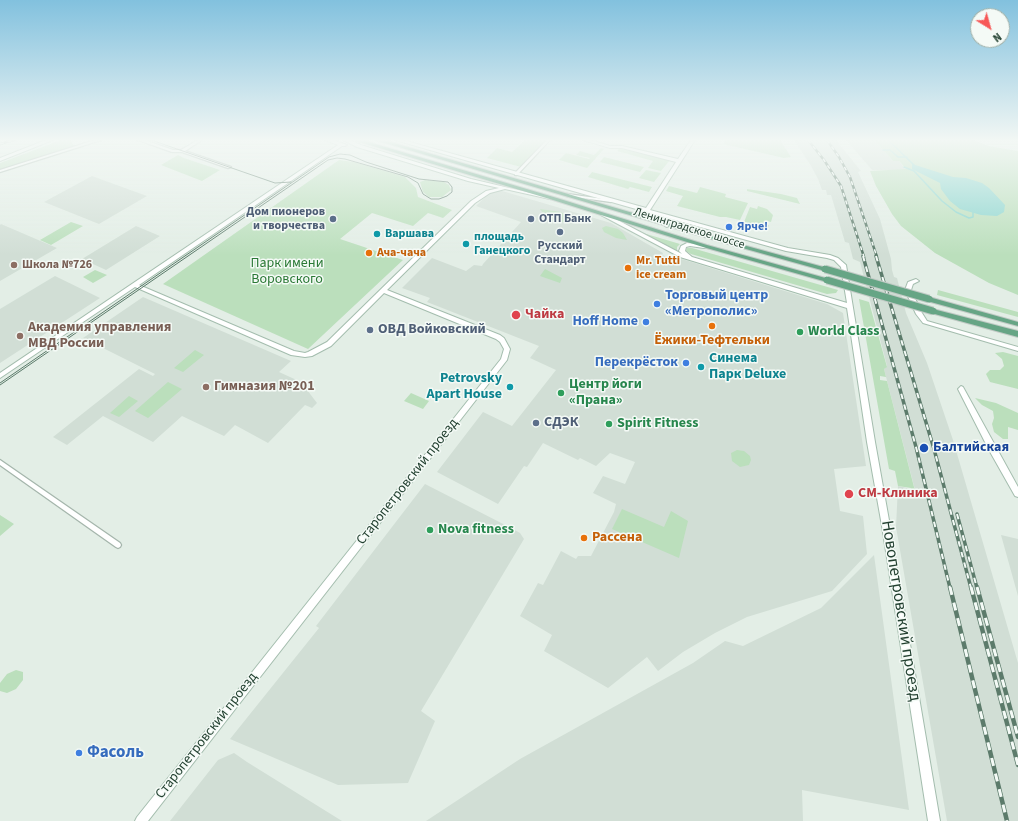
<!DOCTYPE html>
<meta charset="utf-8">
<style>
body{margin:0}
#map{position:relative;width:1018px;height:821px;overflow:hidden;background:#e3eee6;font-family:"Source Sans 3",sans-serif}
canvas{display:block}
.north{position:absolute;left:970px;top:8px;width:40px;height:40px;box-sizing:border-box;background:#f4faf6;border:1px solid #a0b0a7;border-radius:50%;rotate:143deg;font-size:11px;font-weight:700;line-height:16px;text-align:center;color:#224030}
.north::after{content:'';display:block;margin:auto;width:14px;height:18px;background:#f75857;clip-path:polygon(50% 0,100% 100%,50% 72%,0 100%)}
</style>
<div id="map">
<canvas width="1018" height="821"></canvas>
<div class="north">N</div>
</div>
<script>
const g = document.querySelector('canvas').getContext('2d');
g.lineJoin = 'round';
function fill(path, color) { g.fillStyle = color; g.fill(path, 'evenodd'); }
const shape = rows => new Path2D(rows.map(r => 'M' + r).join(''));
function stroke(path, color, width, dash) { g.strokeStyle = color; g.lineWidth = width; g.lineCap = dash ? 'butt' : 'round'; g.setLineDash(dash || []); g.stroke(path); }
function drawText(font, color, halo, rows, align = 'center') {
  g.font = font + ' "Source Sans 3",sans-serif'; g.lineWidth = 3; g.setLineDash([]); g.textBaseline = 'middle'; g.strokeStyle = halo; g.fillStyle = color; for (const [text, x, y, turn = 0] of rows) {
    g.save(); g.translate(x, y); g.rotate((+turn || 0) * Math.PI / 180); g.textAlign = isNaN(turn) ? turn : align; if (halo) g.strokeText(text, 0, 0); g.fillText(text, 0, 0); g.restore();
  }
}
fill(shape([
 [794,140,836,140,861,171,858,172,880,219,891,259,892,270,894,277,897,278,906,313,927,363,953,440,1018,663,1018,821,947,821,896,527,898,486,915,490,884,369,887,366,860,262,853,259,849,243,845,242,831,195,827,195,826,190,822,190,818,179,811,166],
 [846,140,874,140,893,161,899,161,906,170,872,170],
 [92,176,147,196,99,224,44,202],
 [499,190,611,223,663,253,662,255,670,258,672,256,827,304,843,313,866,466,834,469,840,511,863,516,867,554,832,591,747,617,715,633,683,652,658,671,647,657,608,688,544,651,552,635,520,616,538,583,543,585,561,551,576,559,578,556,591,556,614,512,616,504,593,493,603,476,625,484,635,462,610,453,596,466,580,458,578,460,543,443,527,467,524,466,498,504,437,472,483,412,512,426,556,370,530,358,539,346,427,302,430,298,402,288,432,258,466,271,474,265,482,266,483,264,521,222,476,206,489,193],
 [1,224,57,248,0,281,0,225],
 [136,226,160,236,106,270,82,259],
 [55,276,100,298,0,363,0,309],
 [143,297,291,361,279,372,301,382,317,403,312,408,305,405,268,443,235,425,224,436,182,416,153,442,103,416,67,445,53,437,139,369,153,376,155,374,83,338],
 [425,484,513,529,520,533,524,539,421,711,435,721,408,783,338,785,230,739,319,628,316,626],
 [1001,535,1018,539,1018,596],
 [874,555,909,810,802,790,803,821,426,821,520,759,693,663,725,641,743,646,821,608],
 [234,753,247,762,342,821,170,821,218,760]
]), '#d1ded5');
fill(shape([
 [61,140,70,140,75,147,0,171,0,163],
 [525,140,548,140,521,167,487,158,497,148,512,152],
 [726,140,780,140,791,157,784,158,723,144],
 [874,140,973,140,989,146,1018,151,1018,295,989,283,935,253,901,226,892,214,876,186,870,171,906,169,899,161,893,161],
 [601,148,604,149,587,168,559,160,566,153,589,159,590,158,576,155,580,151,594,155],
 [620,148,670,160,661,171,648,168,653,161,617,151],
 [178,155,184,158,220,170,202,181,161,165],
 [604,157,644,167,640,172,600,162],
 [339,160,354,162,405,177,416,188,418,197,452,210,443,218,428,213,413,226,372,213,340,239,403,260,308,349,163,284],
 [646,170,661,173,654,182,639,178],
 [592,172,652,187,649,192,630,187,628,189,588,177],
 [425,180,444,182,449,185,451,190,442,197,429,197,423,192,420,182],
 [669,186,697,193,700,187,726,194,725,197,748,203,740,220,726,217,720,217,677,206,683,196,666,191],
 [747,189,781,194,797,198,800,204,747,191],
 [758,206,767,209,773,215,771,222,767,221,765,224,769,225,768,228,744,222,750,207,757,209],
 [540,209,561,212,567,216,568,220,560,223,552,221,545,216],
 [71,222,83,226,51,245,40,240],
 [606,226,618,229,623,233,627,240,616,238,604,232,602,228],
 [643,233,680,244,677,247,677,252],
 [687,248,692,248,838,290,836,293,827,294,691,254,686,251],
 [545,269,562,278,560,283,540,276],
 [95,270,107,275,93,283,83,277],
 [938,290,1018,312,1018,317,937,295],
 [859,299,869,302,887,367,884,369,886,377,880,376,880,380,887,381,915,491,912,490,911,488,898,486,895,471,889,469],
 [195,350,204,355,183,372,174,368],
 [1003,352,1018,356,1018,389,990,382,986,374,990,370,1000,370,1004,366,1002,359,995,353],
 [168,382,182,389,148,418,135,411],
 [411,393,429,401,423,409,404,401],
 [129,396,138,401,119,417,110,413],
 [975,398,996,403,1018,413,1018,430,1008,427,1008,439,1003,439,994,432,992,424,994,418,993,411,982,405],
 [737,450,744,451,750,456,751,460,749,465,740,467,732,461,731,453],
 [622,509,664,527,671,511,688,521,679,558,612,529],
 [0,515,14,524,0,536],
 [16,670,23,672,23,680,16,689,7,693,0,691,0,683,7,674]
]), '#bbdfbc');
fill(shape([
 [912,164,953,177,966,178,982,183,989,188,1005,205,1004,212,997,216,981,215,960,209,950,201,941,189,940,183,912,169]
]), '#89d5ce');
stroke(shape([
 [888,140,914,165],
 [883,150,890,150,898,157,907,157],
 [904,167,914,171,942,201,956,212,969,218,973,217,973,211]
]), '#89d5ce', 1.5);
const street = shape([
 [95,140,101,140,0,172,0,170,95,140],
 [138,140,144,140,173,150,181,150,198,140,202,140,185,151,231,167,228,168,182,152,172,152,138,140],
 [547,140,550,140,517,175,515,175,515,173,547,140],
 [567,194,611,200,613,201,611,202,568,196,567,196,567,194],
 [0,460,120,543,121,545,120,547,118,548,116,547,0,465,0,460]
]);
const secondary = shape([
 [46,140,53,140,0,161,0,158,46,140],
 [325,140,333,140,347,145,345,146,342,146,139,285,294,351,305,353,308,352,327,342,471,201,486,191,499,188,468,181,357,147,343,140,350,140,361,145,471,179,552,198,550,199,505,189,490,193,475,203,387,290,500,335,504,338,510,349,507,360,148,821,135,821,137,817,501,359,504,349,500,342,496,339,384,293,331,346,312,356,305,357,291,355,135,287,0,378,0,373,338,145,325,140],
 [395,140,403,140,646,208,676,162,622,148,610,148,583,140,591,140,610,146,622,146,678,159,691,140,695,140,650,210,788,248,830,255,838,258,846,265,875,442,890,526,940,821,928,821,882,526,867,442,847,308,680,257,601,215,606,214,682,254,679,251,681,246,687,243,706,245,706,247,704,248,690,246,686,247,685,251,692,257,847,303,841,267,834,260,827,258,786,251,650,213,670,225,667,227,665,226,643,213,643,211,395,140],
 [916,279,919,281,913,284,911,290,922,313,927,321,1018,347,1018,351,923,323,916,314,905,290,908,282,916,279],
 [961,386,963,387,1018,487,1018,497,1015,496,989,450,958,389,961,386]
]);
const primary = shape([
 [353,140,362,140,557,198,707,245,829,279,830,280,827,282,703,247,553,200,353,140],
 [375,140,384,140,732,242,827,268,828,269,825,271,728,244,375,140],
 [927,297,929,297,1018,322,1018,326,927,301,927,297],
 [931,309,933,309,1018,331,1018,337,931,313,930,311,931,309]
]);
stroke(street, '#a5b6ac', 2.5);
stroke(secondary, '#a4bdae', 2);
stroke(primary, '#c1cac5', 2);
fill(street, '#fff');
fill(secondary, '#fff');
fill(primary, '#66a585');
stroke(shape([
 [151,140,275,183,291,182],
 [0,383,329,157,340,154,350,155,366,162,419,179,448,182,452,187,452,192,447,196,439,199,431,199,423,194,418,183,408,177,345,159,337,158,328,160,0,385]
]), '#5c7b6b', 1);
const railFar2 = shape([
 [808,140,824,160,841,186,864,257],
 [827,140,839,157,850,177,877,257],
 [0,144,14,140]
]);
const railFar1 = shape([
 [863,256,916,447,950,588],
 [876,256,934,449,971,588],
 [957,514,977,588]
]);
const rail = shape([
 [950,587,1007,821],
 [971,587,1018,765],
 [977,587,1018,737]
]);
stroke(railFar2, '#5c7b6b', 2.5);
stroke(railFar1, '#5c7b6b', 3.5);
stroke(rail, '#5c7b6b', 4.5);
stroke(railFar2, '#f4faf6', 1.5, [4]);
stroke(railFar1, '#f4faf6', 2, [5.5]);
stroke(rail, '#f4faf6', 3, [8]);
const primaryBridge = shape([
 [825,269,929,299],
 [827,280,933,311]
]);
stroke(primaryBridge, '#c1cac5', 9, []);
stroke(primaryBridge, '#66a585', 7);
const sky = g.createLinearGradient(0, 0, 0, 255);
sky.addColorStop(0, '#82c1de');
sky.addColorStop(0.55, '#f2f7f4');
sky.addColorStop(1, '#f2f7f400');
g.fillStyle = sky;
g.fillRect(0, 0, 1018, 255);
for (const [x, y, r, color] of [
 [333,219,4,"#5c6f8a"],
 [531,219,4,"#5c6f8a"],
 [729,227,4,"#3f7fe0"],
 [560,232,4,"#5c6f8a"],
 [377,234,4,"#0f9aa8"],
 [466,244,4,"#0f9aa8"],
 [369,253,4,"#e8710a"],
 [14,265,4,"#8d6e63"],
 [628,268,4,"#e8710a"],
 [657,304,4,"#3f7fe0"],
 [516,315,5,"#e0444e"],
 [646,322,4,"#3f7fe0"],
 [712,326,4,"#e8710a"],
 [370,330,4,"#5c6f8a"],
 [800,332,4,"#2e9e5b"],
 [20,336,4,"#8d6e63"],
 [686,363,4,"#3f7fe0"],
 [701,367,4,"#0f9aa8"],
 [206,387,4,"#8d6e63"],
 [510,387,4,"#0f9aa8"],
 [561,393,4,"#2e9e5b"],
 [536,423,4,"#5c6f8a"],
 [609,424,4,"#2e9e5b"],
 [924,448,5,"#1a4fb4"],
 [849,494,5,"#e0444e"],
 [430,530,4,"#2e9e5b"],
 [584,538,4,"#e8710a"],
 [79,753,4,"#3f7fe0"]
]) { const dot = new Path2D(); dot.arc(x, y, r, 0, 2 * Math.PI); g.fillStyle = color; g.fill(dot); stroke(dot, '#f4faf6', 1.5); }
drawText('bold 12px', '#4e5e75', '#f4faf6', [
 ["Дом пионеров",325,212],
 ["и творчества",325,226],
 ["ОТП Банк",539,219,"left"],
 ["Русский",560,246,"center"],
 ["Стандарт",560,260,"center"]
], 'right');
drawText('bold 12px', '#366cbe', '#f4faf6', [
 ["Ярче!",737,227]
], 'left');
drawText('12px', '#224030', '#f4faf6', [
 ["Ленинградское шоссе",689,229,17]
]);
drawText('bold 12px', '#0d838f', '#f4faf6', [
 ["Варшава",385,234],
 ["площадь",474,237],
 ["Ганецкого",474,251]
], 'left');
drawText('bold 12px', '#c56008', '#f4faf6', [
 ["Ача-чача",377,253],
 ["Mr. Tutti",636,261],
 ["ice cream",636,275]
], 'left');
drawText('bold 12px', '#785e54', '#f4faf6', [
 ["Школа №726",22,265]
], 'left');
drawText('14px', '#2a7935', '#f4faf6', [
 ["Парк имени",287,264],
 ["Воровского",287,280]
]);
drawText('bold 14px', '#366cbe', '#f4faf6', [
 ["Торговый центр",665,296,"left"],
 ["«Метрополис»",665,312,"left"],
 ["Hoff Home",638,322],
 ["Перекрёсток",678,363]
], 'right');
drawText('bold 14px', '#be3a42', '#f4faf6', [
 ["Чайка",525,315],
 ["СМ-Клиника",858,494]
], 'left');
drawText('bold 14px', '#785e54', '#f4faf6', [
 ["Академия управления",28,328],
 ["МВД России",28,344],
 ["Гимназия №201",214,387]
], 'left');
drawText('bold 14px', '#4e5e75', '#f4faf6', [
 ["ОВД Войковский",378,330],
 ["СДЭК",544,423]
], 'left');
drawText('bold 14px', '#27864d', '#f4faf6', [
 ["World Class",808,332],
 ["Центр йоги",569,385],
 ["«Прана»",569,401],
 ["Spirit Fitness",617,424],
 ["Nova fitness",438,530]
], 'left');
drawText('bold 14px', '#c56008', '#f4faf6', [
 ["Ёжики-Тефтельки",712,341],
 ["Рассена",592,538,"left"]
]);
drawText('bold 14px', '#0d838f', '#f4faf6', [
 ["Синема",709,359],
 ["Парк Deluxe",709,375],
 ["Petrovsky",502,379,"right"],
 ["Apart House",502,395,"right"]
], 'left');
drawText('bold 14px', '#164399', '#f4faf6', [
 ["Балтийская",933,448]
], 'left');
drawText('14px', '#224030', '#f4faf6', [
 ["Старопетровский проезд",408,482,-52],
 ["Старопетровский проезд",207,736,-52]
]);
drawText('17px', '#224030', '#f4faf6', [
 ["Новопетровский проезд",900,611,81]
]);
drawText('bold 17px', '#366cbe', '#f4faf6', [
 ["Фасоль",87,753]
], 'left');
</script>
